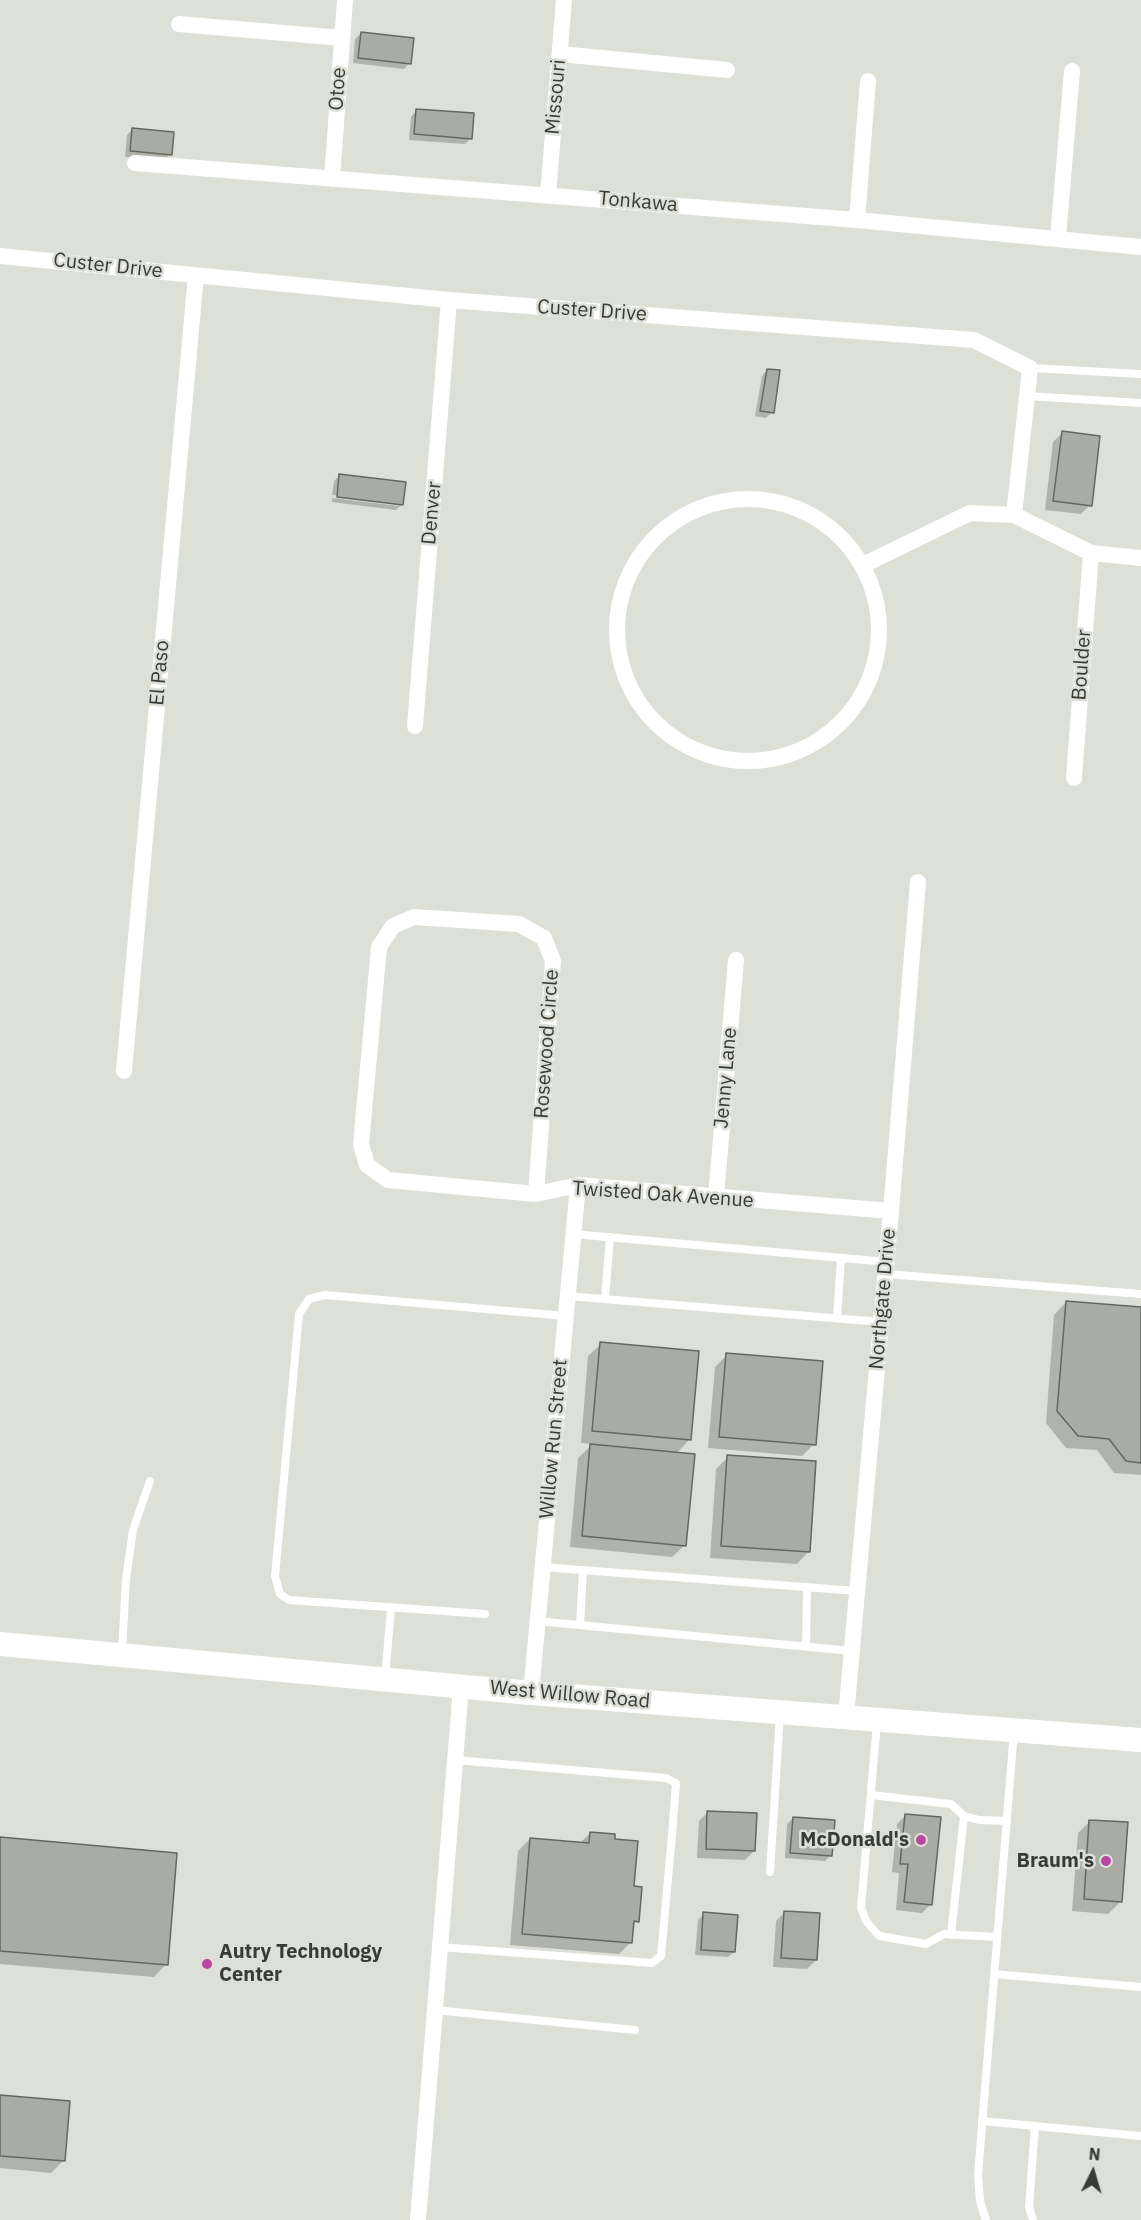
<!DOCTYPE html>
<style>
body{margin:0}
#map{position:relative;width:1141px;height:2220px;overflow:hidden;background:#dce0d6;font-family:"IBM Plex Sans",sans-serif}
canvas{display:block}
.north{position:absolute;left:1063px;top:2142px;width:60px;height:60px;-webkit-text-stroke:4px #dce0d6;paint-order:stroke;rotate:5deg;font-size:16px;font-weight:700;line-height:24px;text-align:center;color:#393b37}
.north::after{content:'';display:block;margin:auto;width:21px;height:27px;background:#393b37;clip-path:polygon(50% 0,100% 100%,50% 72%,0 100%)}
</style>
<div id="map">
<canvas width="1141" height="2220"></canvas>
<div class="north">N</div>
</div>
<script>
const g = document.querySelector('canvas').getContext('2d');
g.lineJoin = 'round';
function fill(path, color) { g.fillStyle = color; g.fill(path, 'evenodd'); }
const shape = rows => new Path2D(rows.map(r => 'M' + r).join(''));
function stroke(path, color, width, dash) { g.strokeStyle = color; g.lineWidth = width; g.lineCap = dash ? 'butt' : 'round'; g.setLineDash(dash || []); g.stroke(path); }
function drawText(font, color, halo, rows, align = 'center') {
  g.font = font + ' "IBM Plex Sans",sans-serif'; g.lineWidth = 5; g.setLineDash([]); g.textBaseline = 'middle'; g.strokeStyle = halo; g.fillStyle = color; for (const [text, x, y, turn = 0] of rows) {
    g.save(); g.translate(x, y); g.rotate((+turn || 0) * Math.PI / 180); g.textAlign = isNaN(turn) ? turn : align; if (halo) g.strokeText(text, 0, 0); g.fillText(text, 0, 0); g.restore();
  }
}
fill(shape([
 [361,33,409,63,404,69,353,63,355,39],
 [416,111,471,138,465,144,409,140,411,117],
 [133,129,170,154,164,160,125,157,127,135],
 [767,370,772,412,766,418,755,416,762,376],
 [1062,433,1090,505,1081,514,1045,510,1053,442],
 [340,475,404,483,402,504,396,510,332,502,332,498,399,506,399,503,332,495,334,481],
 [1066,1302,1141,1308,1141,1475,1114,1473,1097,1450,1066,1448,1046,1423,1054,1315],
 [601,1344,690,1439,676,1454,685,1545,672,1557,570,1547,578,1458,593,1444,581,1443,588,1356],
 [727,1355,814,1444,802,1456,708,1448,715,1367],
 [728,1457,809,1551,797,1564,710,1558,716,1469],
 [708,1812,754,1851,745,1860,697,1858,699,1821],
 [906,1815,931,1904,922,1913,896,1910,899,1873,892,1872,897,1824],
 [793,1818,831,1855,825,1861,785,1858,787,1824],
 [1090,1821,1121,1901,1108,1914,1072,1911,1078,1833],
 [590,1833,613,1840,632,1888,637,1921,632,1926,631,1942,619,1954,510,1945,518,1851,530,1839,580,1843],
 [0,1839,166,1964,154,1977,0,1964],
 [785,1912,816,1960,807,1969,773,1967,776,1921],
 [704,1914,734,1952,728,1957,695,1955,698,1920],
 [0,2096,63,2161,51,2173,0,2168]
]), '#0003');
const building = shape([
 [361,32,414,38,411,64,358,58,361,32],
 [416,109,474,113,472,139,414,134,416,109],
 [132,128,174,132,172,155,130,151,132,128],
 [767,369,780,370,774,413,760,411,767,369],
 [1062,431,1100,436,1092,506,1053,501,1062,431],
 [339,474,406,482,403,505,337,497,339,474],
 [1066,1301,1141,1307,1141,1463,1126,1461,1109,1439,1078,1436,1057,1411,1066,1301],
 [600,1342,699,1351,691,1440,592,1431,600,1342],
 [726,1353,823,1361,816,1445,719,1437,726,1353],
 [590,1444,695,1454,686,1546,582,1536,590,1444],
 [727,1455,816,1461,810,1552,721,1546,727,1455],
 [707,1811,757,1813,755,1851,706,1849,707,1811],
 [905,1814,941,1817,932,1905,904,1902,908,1864,900,1864,905,1814],
 [793,1817,835,1820,832,1856,790,1853,793,1817],
 [1089,1820,1128,1822,1122,1902,1084,1899,1089,1820],
 [590,1832,615,1834,615,1839,638,1841,634,1886,642,1887,639,1922,634,1921,632,1943,522,1934,530,1838,589,1843,590,1832],
 [0,1837,177,1853,168,1965,0,1951,0,1837],
 [784,1911,820,1913,817,1960,781,1958,784,1911],
 [703,1912,738,1915,735,1952,701,1950,703,1912],
 [0,2095,70,2101,65,2161,0,2156,0,2095]
]);
fill(building, '#a8aca3');
stroke(building, '#64685f', 1.5);
stroke(shape([
 [1030,368,1141,374],
 [1027,396,1141,403],
 [573,1234,887,1262],
 [886,1274,1141,1294],
 [567,1296,881,1322],
 [605,1299,610,1237],
 [837,1318,841,1258],
 [542,1567,857,1591],
 [485,1614,289,1600,280,1594,275,1576,299,1314,309,1299,325,1295,566,1316],
 [537,1621,852,1651],
 [580,1625,583,1570],
 [806,1646,807,1587],
 [122,1652,126,1579,133,1530,150,1481],
 [385,1679,391,1608],
 [877,1722,861,1907,866,1921,879,1936,926,1944,944,1934,997,1937],
 [871,1795,951,1804,964,1816,979,1820,1007,1821],
 [770,1872,780,1714],
 [951,1935,964,1816],
 [440,1947,652,1963,661,1956,672,1835,676,1783,666,1778,455,1760],
 [994,1974,1141,1987],
 [435,2010,635,2030],
 [982,2121,1141,2136],
 [986,2220,980,2201,978,2175,1014,1731],
 [1033,2220,1029,2207,1035,2126]
]), '#fff', 8);
stroke(shape([
 [179,24,342,38],
 [560,54,727,70],
 [135,163,857,220,1141,247],
 [332,179,345,0],
 [548,195,564,0],
 [857,220,868,81],
 [1058,238,1072,71],
 [0,256,449,300,974,340,1030,368,1014,515,970,513,863,565],
 '617 630a131 131 0 1 1 262 0a131 131 0 1 1-262 0Z',
 [1014,515,1091,553,1141,558],
 [415,726,449,300],
 [1074,778,1091,553],
 [124,1071,196,275],
 [536,1194,553,961,544,938,519,924,414,917,393,926,379,947,361,1144,367,1165,388,1180,536,1194,578,1185,891,1211],
 [716,1197,736,960],
 [531,1693,578,1185],
 [846,1716,891,1211,918,882],
 [418,2220,461,1687]
]), '#fff', 16);
stroke(shape([
 [0,1644,531,1693,1141,1740]
]), '#fff', 24);
for (const [x, y, r, color] of [
 [921,1840,6,"#b948a4"],
 [1106,1861,6,"#b948a4"],
 [207,1964,6,"#b948a4"]
]) { const dot = new Path2D(); dot.arc(x, y, r, 0, 2 * Math.PI); g.fillStyle = color; g.fill(dot); stroke(dot, '#dce0d6', 2); }
drawText('20px', '#393b37', '#dce0d6', [
 ["Otoe",338,89,-86],
 ["Missouri",556,97,-85],
 ["Tonkawa",638,202,5],
 ["Custer Drive",108,266,6],
 ["Custer Drive",592,311,4],
 ["Denver",432,513,-85],
 ["Boulder",1082,665,-86],
 ["El Paso",160,673,-85],
 ["Rosewood Circle",547,1044,-86],
 ["Jenny Lane",726,1078,-85],
 ["Twisted Oak Avenue",663,1195,4],
 ["Northgate Drive",883,1299,-85],
 ["Willow Run Street",554,1439,-85],
 ["West Willow Road",570,1695,5]
]);
drawText('bold 20px', '#393b37', '#dce0d6', [
 ["McDonald's",909,1840],
 ["Braum's",1094,1861],
 ["Autry Technology",219,1952,"left"],
 ["Center",219,1975,"left"]
], 'right');
</script>
